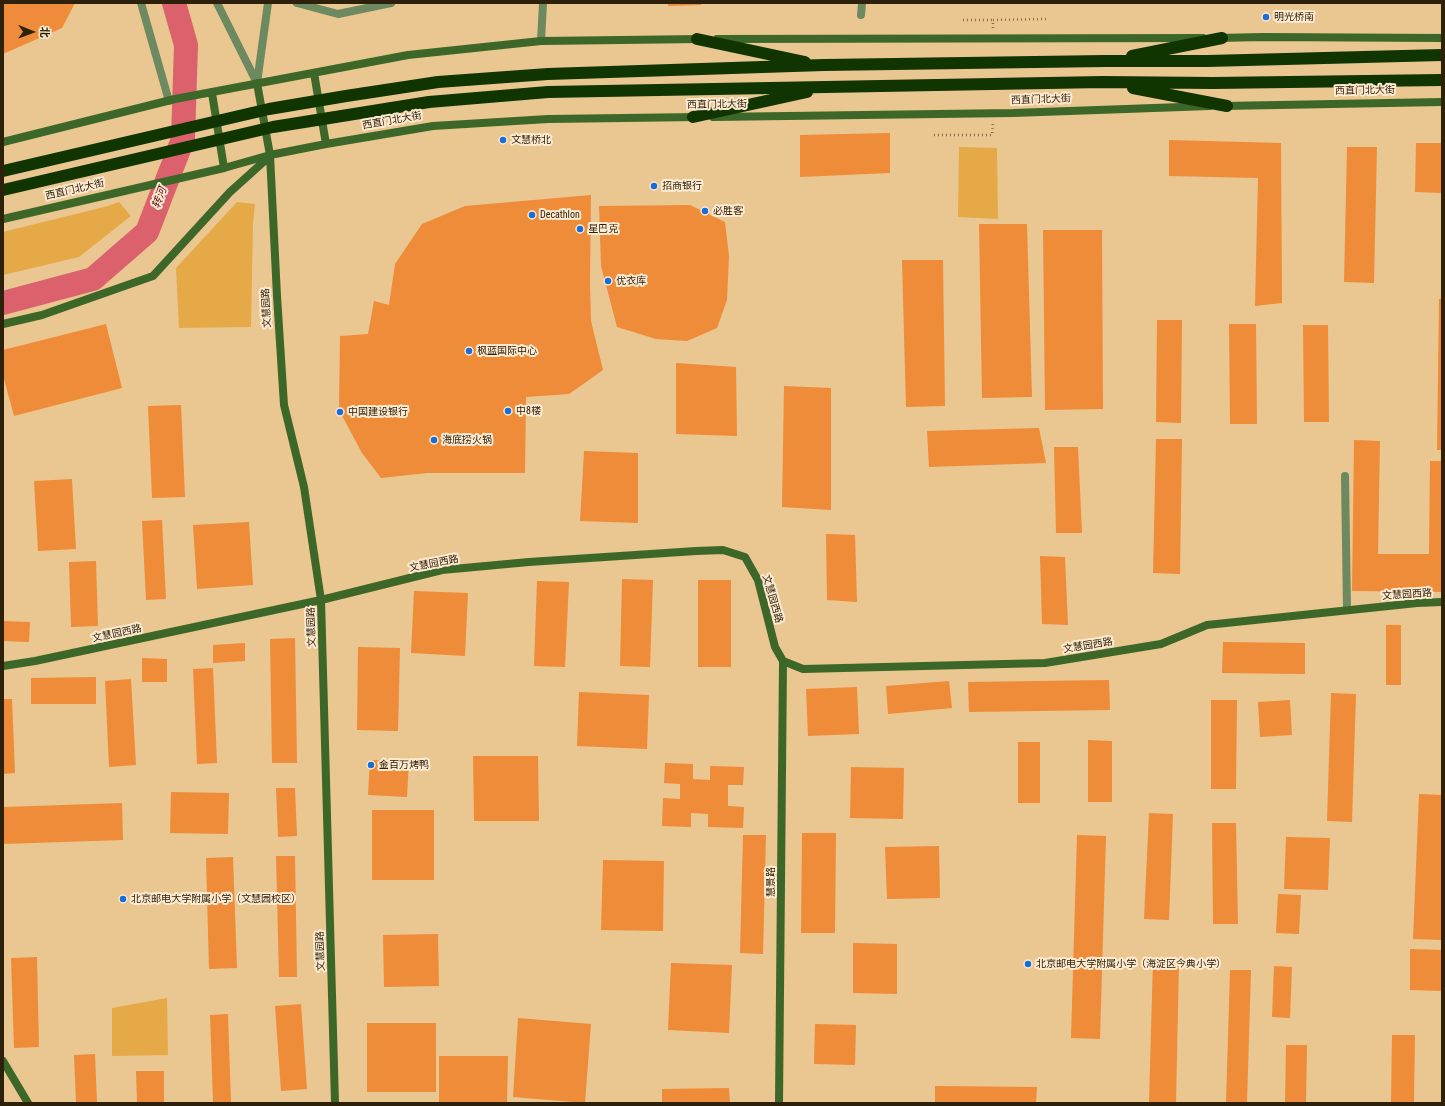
<!DOCTYPE html>
<meta charset="utf-8">
<style>
body{margin:0}
#map{position:relative;width:1445px;height:1106px;overflow:hidden;background:#eac691;font-family:"Roboto Condensed","Noto Sans SC",sans-serif}
canvas{display:block}
.frame{position:absolute;inset:0;border:4px solid #2e210b;pointer-events:none}
.north{position:absolute;left:12px;top:12px;width:40px;height:40px;-webkit-text-stroke:3px #fdead0;paint-order:stroke;rotate:91deg;font-size:11px;font-weight:700;line-height:16px;text-align:center;color:#2e210b}
.north::after{content:'';display:block;margin:auto;width:14px;height:18px;background:#2e210b;clip-path:polygon(50% 0,100% 100%,50% 72%,0 100%)}
</style>
<div id="map">
<canvas width="1445" height="1106"></canvas>
<div class="frame"></div>
<div class="north">北</div>
</div>
<script>
const g = document.querySelector('canvas').getContext('2d');
g.lineJoin = 'round';
function fill(path, color) { g.fillStyle = color; g.fill(path, 'evenodd'); }
const shape = rows => new Path2D(rows.map(r => 'M' + r).join(''));
function stroke(path, color, width, dash) { g.strokeStyle = color; g.lineWidth = width; g.lineCap = dash ? 'butt' : 'round'; g.setLineDash(dash || []); g.stroke(path); }
function drawText(font, color, halo, rows, align = 'center') {
  g.font = font + ' "Roboto Condensed","Noto Sans SC",sans-serif'; g.lineWidth = 4; g.setLineDash([]); g.textBaseline = 'middle'; g.strokeStyle = halo; g.fillStyle = color; for (const [text, x, y, turn = 0] of rows) {
    g.save(); g.translate(x, y); g.rotate((+turn || 0) * Math.PI / 180); g.textAlign = isNaN(turn) ? turn : align; if (halo) g.strokeText(text, 0, 0); g.fillText(text, 0, 0); g.restore();
  }
}
fill(shape([
 [959,147,997,148,998,219,958,217],
 [119,202,131,216,79,257,3,275,3,232,108,206],
 [237,202,255,204,253,223,251,327,179,328,176,268],
 [167,998,168,1055,112,1056,112,1008]
]), '#e5aa47');
stroke(shape([
 [3,303,93,279,147,232,183,139,186,45,174,3]
]), '#db626d', 24);
fill(shape([
 [3,3,75,3,62,28,3,54],
 [668,3,701,3,701,5,668,6],
 [890,133,890,173,800,177,800,135],
 [1169,140,1281,143,1282,303,1255,306,1258,178,1169,176],
 [1416,143,1442,143,1442,193,1415,192],
 [1347,147,1377,147,1374,283,1344,282],
 [591,195,590,282,591,321,603,370,569,394,526,397,525,473,427,473,381,478,362,453,339,410,340,336,368,334,374,301,389,305,395,264,422,224,465,206],
 [690,205,725,222,729,256,727,300,717,328,687,341,656,339,617,327,601,266,599,206],
 [979,224,1027,224,1032,397,982,398],
 [1043,230,1102,230,1103,409,1045,410],
 [902,260,943,260,945,406,906,407],
 [1439,299,1442,299,1442,450,1437,450],
 [1157,320,1182,320,1181,423,1156,422],
 [106,324,122,388,14,416,3,375,3,350],
 [1229,324,1256,324,1257,424,1230,424],
 [1303,325,1328,325,1329,422,1304,422],
 [676,363,736,367,737,436,676,434],
 [784,386,831,388,831,510,782,507],
 [181,405,185,497,152,498,148,406],
 [1039,428,1046,463,929,467,927,431],
 [1156,439,1182,439,1180,574,1153,573],
 [1354,440,1380,441,1378,554,1429,554,1430,461,1442,461,1442,592,1352,591],
 [1054,447,1078,447,1082,533,1056,533],
 [584,451,638,453,638,523,580,521],
 [72,479,76,549,38,551,34,481],
 [162,520,166,599,146,600,142,521],
 [249,522,253,585,197,589,193,525],
 [826,534,855,535,857,602,827,600],
 [1040,556,1065,557,1068,625,1042,624],
 [96,561,98,626,71,627,69,562],
 [622,579,653,580,650,667,620,666],
 [698,580,731,580,731,667,698,667],
 [537,581,569,582,565,667,534,666],
 [414,591,468,593,465,656,411,653],
 [3,621,30,622,29,642,3,641],
 [1386,625,1401,625,1401,685,1386,685],
 [295,638,297,763,272,763,270,639],
 [1223,642,1305,643,1305,674,1222,673],
 [245,643,245,661,213,663,213,645],
 [358,647,400,648,398,731,357,730],
 [142,658,167,659,167,682,142,682],
 [213,668,217,763,197,764,193,669],
 [96,677,96,704,31,704,31,678],
 [131,679,136,765,109,767,105,681],
 [1109,680,1110,710,969,712,968,682],
 [949,681,952,708,888,714,886,686],
 [857,687,859,734,808,736,806,689],
 [579,692,649,695,647,749,577,746],
 [1331,693,1356,694,1352,822,1327,821],
 [3,699,12,699,15,773,3,774],
 [1211,700,1237,700,1236,789,1211,789],
 [1290,700,1292,735,1260,737,1258,702],
 [1088,740,1112,741,1112,802,1088,802],
 [1018,742,1040,742,1040,803,1018,803],
 [473,756,538,756,539,821,474,821],
 [370,760,409,761,407,797,368,795],
 [665,763,693,764,693,779,710,780,710,766,744,767,743,785,728,785,728,806,744,807,743,828,708,827,708,814,691,813,691,827,662,826,663,798,680,799,680,784,664,783],
 [851,767,904,768,903,819,850,818],
 [276,788,295,788,297,836,278,837],
 [171,792,229,793,228,834,170,833],
 [1419,794,1442,795,1441,940,1413,939],
 [122,803,123,840,3,844,3,807],
 [372,810,434,810,434,880,372,880],
 [1149,813,1173,814,1169,920,1144,919],
 [1212,823,1236,823,1238,924,1213,924],
 [802,833,836,833,835,933,801,933],
 [743,835,766,835,763,954,740,953],
 [1077,835,1106,836,1100,1039,1071,1038],
 [1286,837,1330,838,1328,890,1284,889],
 [939,846,940,898,887,899,885,847],
 [276,856,295,856,297,977,279,977],
 [233,857,237,968,209,969,206,858],
 [603,860,664,861,663,931,601,930],
 [1278,894,1301,895,1299,934,1276,933],
 [438,934,439,986,384,987,383,935],
 [853,943,897,944,897,994,853,993],
 [1410,949,1442,950,1442,991,1410,990],
 [37,957,39,1047,14,1048,11,958],
 [1153,960,1179,961,1176,1103,1149,1103],
 [671,963,732,965,729,1033,668,1030],
 [1274,966,1292,967,1290,1018,1272,1017],
 [1230,970,1251,970,1247,1103,1226,1103],
 [301,1004,307,1089,281,1091,275,1006],
 [228,1014,231,1103,213,1103,210,1015],
 [518,1018,591,1024,585,1103,513,1097],
 [367,1023,436,1023,436,1092,367,1092],
 [815,1024,856,1025,855,1065,814,1064],
 [1392,1035,1415,1035,1414,1103,1391,1103],
 [1286,1045,1307,1045,1306,1103,1285,1103],
 [95,1054,97,1103,76,1103,74,1055],
 [439,1056,508,1056,507,1103,439,1103],
 [136,1071,164,1071,164,1103,137,1103],
 [935,1086,1037,1087,1036,1103,935,1103],
 [729,1088,730,1103,662,1103,662,1089]
]), '#ee8c39');
stroke(shape([
 [963,20,993,20],
 [993,28,993,20,1046,19],
 [934,135,992,135,993,123]
]), '#856d49', 2.5, [1, 3]);
stroke(shape([
 [141,3,169,101],
 [217,3,257,83]
]), '#6c8960', 8);
stroke(shape([
 [297,3,338,14,391,3],
 [861,15,862,3],
 [541,41,543,3],
 [257,83,268,3],
 [1345,476,1347,610]
]), '#6c8960', 8);
stroke(shape([
 [1217,38,1263,37,1442,38],
 [717,39,1203,38],
 [314,73,326,144],
 [257,83,270,155,277,296,284,405,304,487,321,600,335,1103],
 [212,93,224,168],
 [1223,106,1442,102],
 [713,117,1013,113,1210,106],
 [3,142,175,99,408,55,541,41,701,39],
 [3,219,224,168,270,155,326,144,433,126,548,119,698,117],
 [3,324,42,315,153,276,230,192,270,156],
 [3,666,35,661,321,600,442,570,529,562,696,551,723,550,745,557,758,580,775,647,783,661,803,669,1045,663,1161,644,1207,625,1417,603,1442,602],
 [3,1061,28,1103],
 [779,1103,783,661]
]), '#3d6729', 8);
stroke(shape([
 [697,39,805,62],
 [1132,56,1222,38],
 [1133,88,1227,106],
 [693,117,807,92],
 [3,171,269,109,346,96,438,82,548,74,824,65,1105,61,1207,61,1442,55],
 [3,190,273,127,429,102,548,92,1103,82,1213,83,1442,80]
]), '#113500', 12);
for (const [x, y, r, color] of [
 [1266,17,4,"#186ed8"],
 [503,140,4,"#186ed8"],
 [654,186,4,"#186ed8"],
 [705,211,4,"#186ed8"],
 [532,215,4,"#186ed8"],
 [580,229,4,"#186ed8"],
 [608,281,4,"#186ed8"],
 [469,351,4,"#186ed8"],
 [508,411,4,"#186ed8"],
 [340,412,4,"#186ed8"],
 [434,440,4,"#186ed8"],
 [371,765,4,"#186ed8"],
 [123,899,4,"#186ed8"],
 [1028,964,4,"#186ed8"]
]) { const dot = new Path2D(); dot.arc(x, y, r, 0, 2 * Math.PI); g.fillStyle = color; g.fill(dot); stroke(dot, '#fdead0', 1.5); }
drawText('10px', '#2e210b', '#fdead0', [
 ["明光桥南",1274,17],
 ["文慧桥北",511,140],
 ["招商银行",662,186],
 ["必胜客",713,211],
 ["Decathlon",540,215],
 ["星巴克",588,229],
 ["优衣库",616,281],
 ["枫蓝国际中心",477,351],
 ["中8楼",516,411],
 ["中国建设银行",348,412],
 ["海底捞火锅",442,440],
 ["金百万烤鸭",379,765],
 ["北京邮电大学附属小学（文慧园校区）",131,899],
 ["北京邮电大学附属小学（海淀区今典小学）",1036,964]
], 'left');
drawText('10px', '#2e210b', '#fdead0', [
 ["西直门北大街",1365,91,-1],
 ["西直门北大街",1041,100,-2],
 ["西直门北大街",717,105,-1],
 ["西直门北大街",392,121,-10],
 ["西直门北大街",75,190,-13],
 ["文慧园路",267,308,-93],
 ["文慧园西路",434,564,-11],
 ["文慧园西路",1407,595,-4],
 ["文慧园西路",772,599,74],
 ["文慧园路",312,627,-92],
 ["文慧园西路",117,634,-12],
 ["文慧园西路",1088,646,-9],
 ["慧景路",771,882,-90],
 ["文慧园路",321,951,-92]
]);
drawText('italic 11px', '#5f111f', '#fdead0', [
 ["转河",160,198,-69]
]);
</script>
